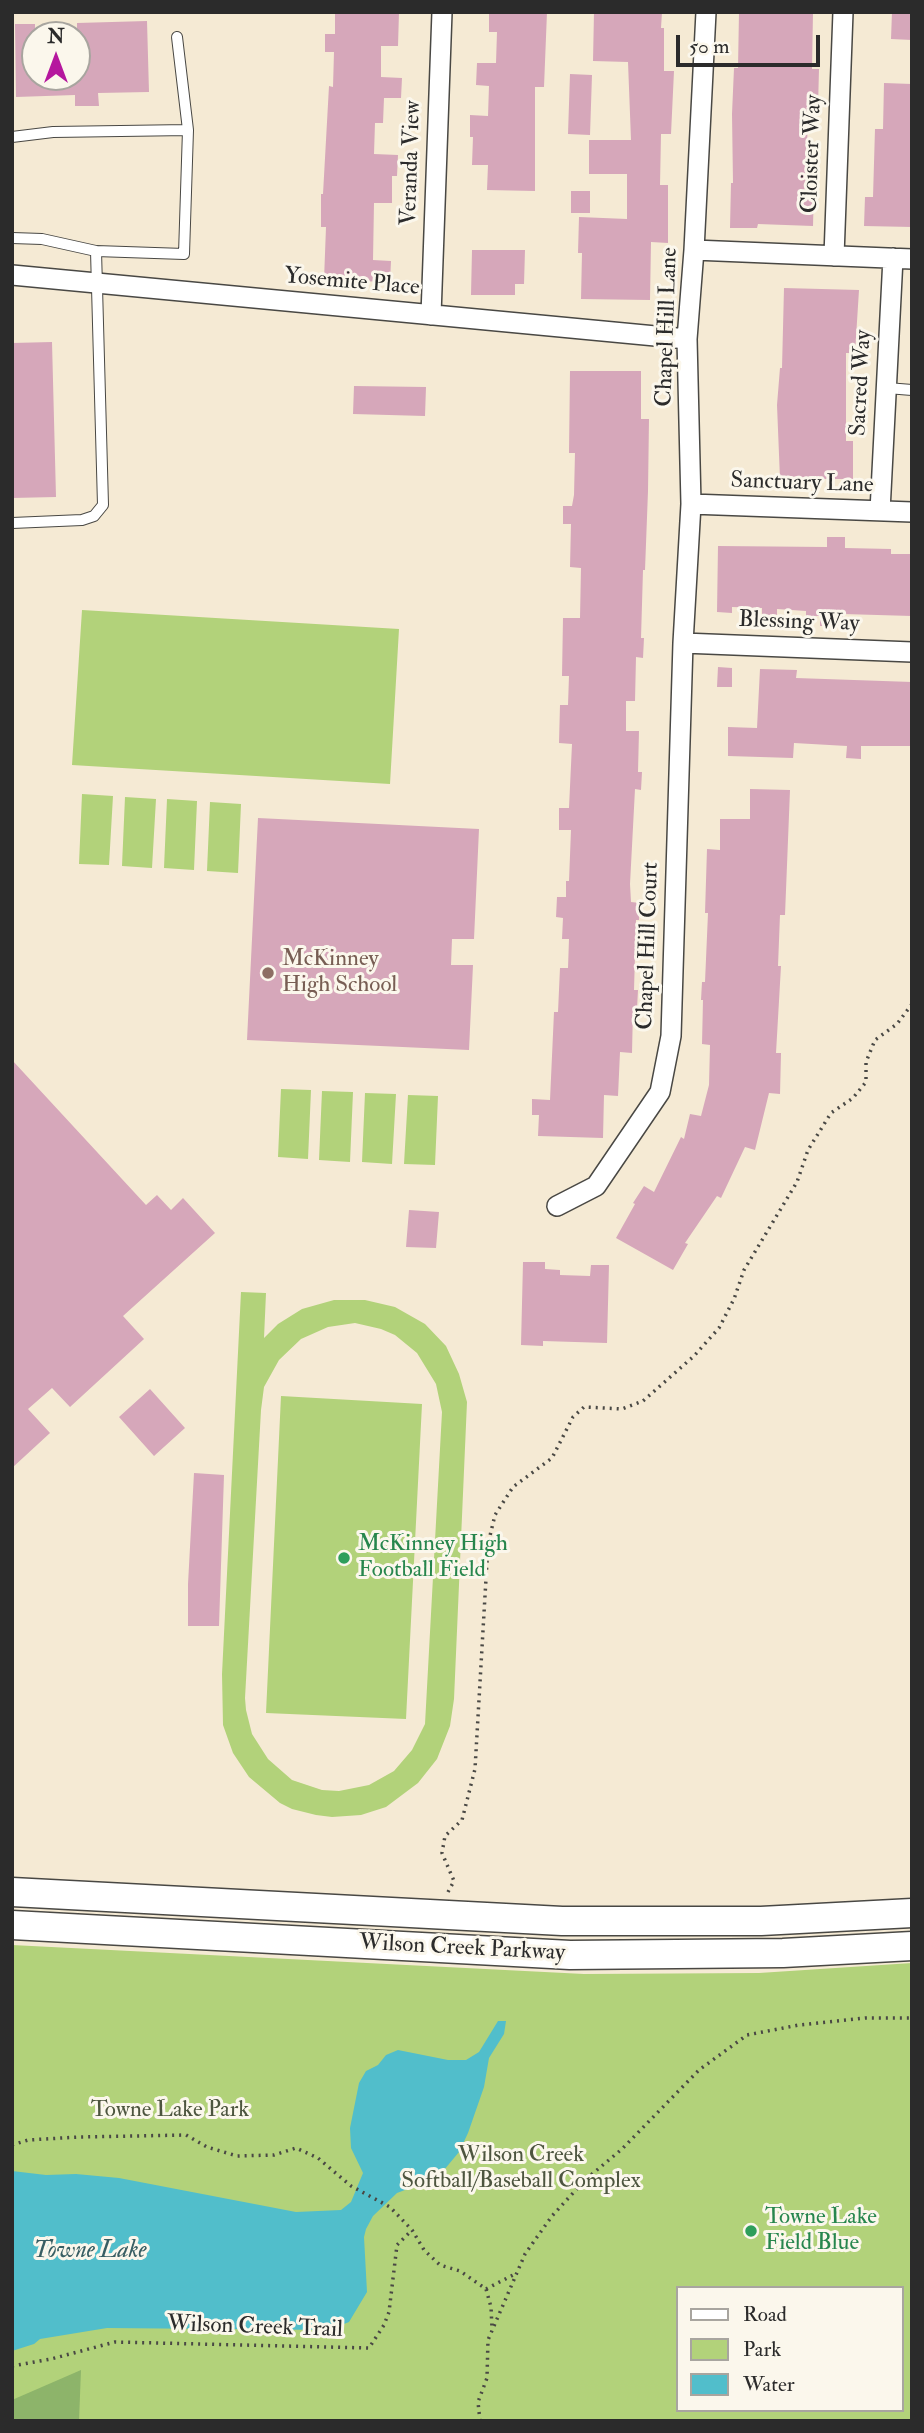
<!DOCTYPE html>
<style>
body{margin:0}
#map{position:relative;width:924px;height:2433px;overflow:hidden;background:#f5ead4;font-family:"IM FELL Double Pica",serif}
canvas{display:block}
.frame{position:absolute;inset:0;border:14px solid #2b2b2b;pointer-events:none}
.legend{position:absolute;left:676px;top:2286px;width:228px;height:126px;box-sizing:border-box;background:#fbf7ec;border:2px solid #a8a59f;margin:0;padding:9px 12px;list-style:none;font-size:21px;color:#2b2b2b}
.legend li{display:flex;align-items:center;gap:14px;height:35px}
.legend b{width:35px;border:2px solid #a8a59f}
.north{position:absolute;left:21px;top:21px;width:70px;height:70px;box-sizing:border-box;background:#fbf7ec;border:2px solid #a8a59f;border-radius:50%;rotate:0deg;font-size:19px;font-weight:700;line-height:28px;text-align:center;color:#2b2b2b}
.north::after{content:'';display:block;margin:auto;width:24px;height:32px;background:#b5179e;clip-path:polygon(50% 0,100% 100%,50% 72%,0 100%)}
.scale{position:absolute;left:676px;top:35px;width:144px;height:32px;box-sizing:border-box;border:4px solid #2b2b2b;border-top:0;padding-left:9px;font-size:21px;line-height:24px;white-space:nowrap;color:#2b2b2b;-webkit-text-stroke:5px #fbf7ec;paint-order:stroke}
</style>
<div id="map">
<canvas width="924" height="2433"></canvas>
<div class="frame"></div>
<ul class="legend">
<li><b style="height:9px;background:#fff"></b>Road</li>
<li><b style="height:19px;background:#b2d27a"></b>Park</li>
<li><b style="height:19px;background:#51becb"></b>Water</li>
</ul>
<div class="north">N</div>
<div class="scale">50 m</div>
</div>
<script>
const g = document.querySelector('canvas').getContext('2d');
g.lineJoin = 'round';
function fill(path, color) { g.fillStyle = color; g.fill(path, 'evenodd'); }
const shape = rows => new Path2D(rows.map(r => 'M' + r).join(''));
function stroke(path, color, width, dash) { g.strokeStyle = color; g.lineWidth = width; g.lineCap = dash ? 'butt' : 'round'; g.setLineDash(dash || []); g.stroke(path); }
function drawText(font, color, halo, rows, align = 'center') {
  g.font = font + ' "IM FELL Double Pica",serif'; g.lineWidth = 6; g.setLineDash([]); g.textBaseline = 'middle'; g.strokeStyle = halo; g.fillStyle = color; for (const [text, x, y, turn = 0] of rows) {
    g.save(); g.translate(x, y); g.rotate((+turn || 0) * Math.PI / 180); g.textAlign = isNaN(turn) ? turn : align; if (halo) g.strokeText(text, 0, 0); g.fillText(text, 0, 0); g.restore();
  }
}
fill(shape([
 [82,610,399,629,390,784,72,765],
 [82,794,113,796,109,865,79,864],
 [125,797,156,799,152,868,122,866],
 [167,799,197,801,194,870,164,868],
 [210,802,241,804,238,873,207,871],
 [281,1089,311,1090,308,1159,278,1157],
 [322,1091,353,1092,350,1162,319,1160],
 [365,1093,396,1094,392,1164,362,1162],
 [408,1095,438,1096,435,1165,404,1164],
 [241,1292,266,1293,264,1338,278,1324,302,1309,334,1300,365,1300,395,1307,425,1324,446,1346,459,1374,467,1402,454,1699,450,1726,437,1759,418,1783,386,1807,361,1815,332,1817,316,1815,292,1809,280,1803,249,1777,233,1753,223,1725,222,1674],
 [355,1323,381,1329,395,1335,417,1353,436,1384,442,1412,425,1724,412,1750,394,1771,369,1785,339,1791,322,1790,292,1780,268,1759,252,1734,246,1710,245,1698,261,1410,264,1387,279,1360,301,1339,328,1327],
 [281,1396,422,1404,406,1719,266,1713],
 [12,1945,584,1974,759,1973,912,1963,912,2421,12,2421],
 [677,2288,901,2288,901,2410,677,2410]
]), '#b2d27a');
fill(shape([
 [81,2370,79,2421,12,2421,12,2400]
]), '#8db46a');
fill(shape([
 [498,2021,506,2021,504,2034,489,2058,484,2087,468,2133,459,2152,444,2170,426,2182,397,2193,373,2216,366,2229,364,2237,367,2292,349,2322,329,2330,107,2328,40,2339,34,2344,12,2351,12,2171,46,2175,76,2174,119,2178,296,2212,341,2210,351,2202,363,2173,351,2148,350,2128,359,2083,366,2071,378,2065,386,2055,398,2050,448,2060,466,2060,479,2052]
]), '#51becb');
fill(shape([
 [335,12,399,12,398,46,381,46,381,77,402,78,401,98,384,98,383,123,375,123,374,154,398,155,397,176,392,176,392,203,374,203,373,260,391,261,390,282,324,280,326,227,321,227,321,194,323,194,329,86,333,87,334,52,325,52,325,34,335,34],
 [489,12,547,12,544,87,535,87,535,191,487,190,488,165,472,165,473,137,470,137,470,115,488,116,489,86,476,85,477,63,496,63,497,32,489,32],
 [594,12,662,12,661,28,664,28,664,71,674,71,671,134,661,134,660,185,668,185,668,243,651,242,650,300,581,299,582,253,578,253,579,217,627,219,627,174,589,174,589,140,631,140,628,62,593,61],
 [739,12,813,12,812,69,819,69,818,107,809,107,807,142,807,185,814,186,813,226,758,224,757,228,730,228,731,183,733,183,732,114,734,68,738,68],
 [892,12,912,12,912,40,891,39],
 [147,21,149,92,98,93,99,106,75,106,75,95,16,97,15,24,35,24,35,77,77,77,77,23],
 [570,74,592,75,590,135,568,134],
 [884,83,912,84,912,227,864,226,865,197,873,197,875,129,883,129],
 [571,191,590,191,590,213,571,213],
 [472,250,525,250,524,284,515,284,515,295,471,295],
 [784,288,859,290,855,353,846,353,846,441,853,441,853,479,780,479,777,405,780,368,782,368],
 [52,342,56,497,12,498,12,343],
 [570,371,641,371,641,419,649,419,648,491,645,570,643,570,641,638,644,638,643,658,636,657,635,701,626,701,626,731,639,731,638,772,642,772,641,790,635,789,630,884,631,902,640,903,639,920,636,920,634,990,638,990,637,1009,633,1009,632,1053,620,1052,618,1096,604,1095,603,1138,538,1136,539,1115,532,1115,532,1099,550,1100,554,1012,558,1012,560,968,568,968,569,939,562,939,563,918,556,917,557,897,566,897,566,881,569,881,571,830,559,830,559,808,569,808,572,744,559,743,560,705,568,705,569,676,562,676,563,618,580,618,581,568,570,567,571,524,563,524,563,506,572,506,574,495,575,453,569,453],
 [354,386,426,387,425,416,353,414],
 [827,537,845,537,845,548,891,549,891,554,912,554,912,616,843,614,843,626,820,626,820,616,806,616,806,611,777,609,777,615,762,615,762,608,732,607,732,613,717,612,718,546,827,547],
 [718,667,732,668,732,687,717,687],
 [760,669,797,670,796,678,912,682,912,746,861,746,861,759,846,758,847,746,794,743,793,758,728,756,728,727,757,728],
 [750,789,790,790,785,915,780,915,778,966,781,966,776,1053,781,1053,780,1094,769,1093,755,1150,745,1147,721,1198,717,1196,685,1243,688,1244,673,1270,616,1238,635,1204,633,1203,644,1186,654,1192,681,1137,684,1139,690,1114,701,1116,709,1085,710,1045,702,1044,703,1000,701,1000,702,982,705,982,708,913,705,913,707,849,720,850,720,819,750,819],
 [258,818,479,829,474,939,452,939,451,965,473,965,469,1050,247,1040],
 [12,1060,146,1205,157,1195,171,1210,183,1198,215,1233,123,1316,144,1339,70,1407,52,1388,28,1409,50,1433,12,1468],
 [409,1210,439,1212,436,1248,406,1247],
 [523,1262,545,1262,545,1269,560,1270,560,1275,590,1276,591,1265,609,1265,607,1343,543,1341,543,1346,521,1345],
 [150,1389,185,1428,154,1456,119,1417],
 [194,1473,224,1475,219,1626,188,1626,188,1584]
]), '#d6a7ba');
const service = shape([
 [177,37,188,130],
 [12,137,53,132,188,130,184,254,96,251,103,505,94,516,82,520,12,523],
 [12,238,42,239,96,251],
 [887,388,912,390]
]);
const minor = shape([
 [694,250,912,259],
 [834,256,843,12],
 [12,275,687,339],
 [431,315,442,12],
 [691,504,912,512],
 [880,511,893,258],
 [683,643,912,652],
 [557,1206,596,1186,660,1092,671,1036,683,643,691,504,687,339,694,250,706,12]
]);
const secondary = shape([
 [12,1892,562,1921,761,1921,912,1913],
 [12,1925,570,1955,783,1953,912,1946]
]);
stroke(service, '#494844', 12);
stroke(minor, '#494844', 22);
stroke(secondary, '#494844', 31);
stroke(shape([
 [448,1892,454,1881,442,1853,445,1836,462,1820,475,1769,488,1544,495,1515,513,1487,552,1458,573,1417,584,1407,622,1409,643,1401,694,1356,719,1328,734,1299,744,1270,797,1182,808,1150,831,1113,853,1098,866,1082,866,1062,875,1040,897,1024,912,1004],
 [12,2145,28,2140,79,2137,186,2135,207,2147,237,2156,274,2155,296,2148,318,2158,351,2186,390,2207,412,2230,424,2250,440,2265,460,2271,486,2289,491,2307,492,2328],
 [486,2289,515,2274],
 [12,2366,51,2359,115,2342,369,2348,384,2325,389,2312,397,2245,412,2230],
 [480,2421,478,2402,487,2378,488,2340,525,2254,552,2216,585,2180,622,2149,699,2070,747,2035,799,2025,865,2018,912,2018]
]), '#494844', 3.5, [2, 5]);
stroke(service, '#fff', 10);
stroke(minor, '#fff', 19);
stroke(secondary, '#fff', 28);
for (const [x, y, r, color] of [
 [268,973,7,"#8d6e63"],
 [344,1558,7,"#2e9e5b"],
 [751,2231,7,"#2e9e5b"]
]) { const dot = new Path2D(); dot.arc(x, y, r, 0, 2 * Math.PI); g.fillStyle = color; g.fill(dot); stroke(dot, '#fbf7ec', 2.5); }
drawText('23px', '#2b2b2b', '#fbf7ec', [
 ["Cloister Way",813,154,-88],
 ["Veranda View",412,163,-88],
 ["Yosemite Place",352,283,5],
 ["Chapel Hill Lane",668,327,-88],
 ["Sacred Way",862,383,-87],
 ["Sanctuary Lane",802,484,2],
 ["Blessing Way",799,623,2],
 ["Chapel Hill Court",649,946,-88],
 ["Wilson Creek Parkway",462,1949,3],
 ["Wilson Creek Trail",255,2328,2]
]);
drawText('23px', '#785e54', '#fbf7ec', [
 ["McKinney",282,960],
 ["High School",282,986]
], 'left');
drawText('23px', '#27864d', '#fbf7ec', [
 ["McKinney High",358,1545],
 ["Football Field",358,1571],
 ["Towne Lake",765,2218],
 ["Field Blue",765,2244]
], 'left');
drawText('23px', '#4d553f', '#fbf7ec', [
 ["Towne Lake Park",170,2111],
 ["Wilson Creek",521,2156],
 ["Softball/Baseball Complex",521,2182]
]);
drawText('italic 24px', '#385e63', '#fbf7ec', [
 ["Towne Lake",90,2252]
]);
</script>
